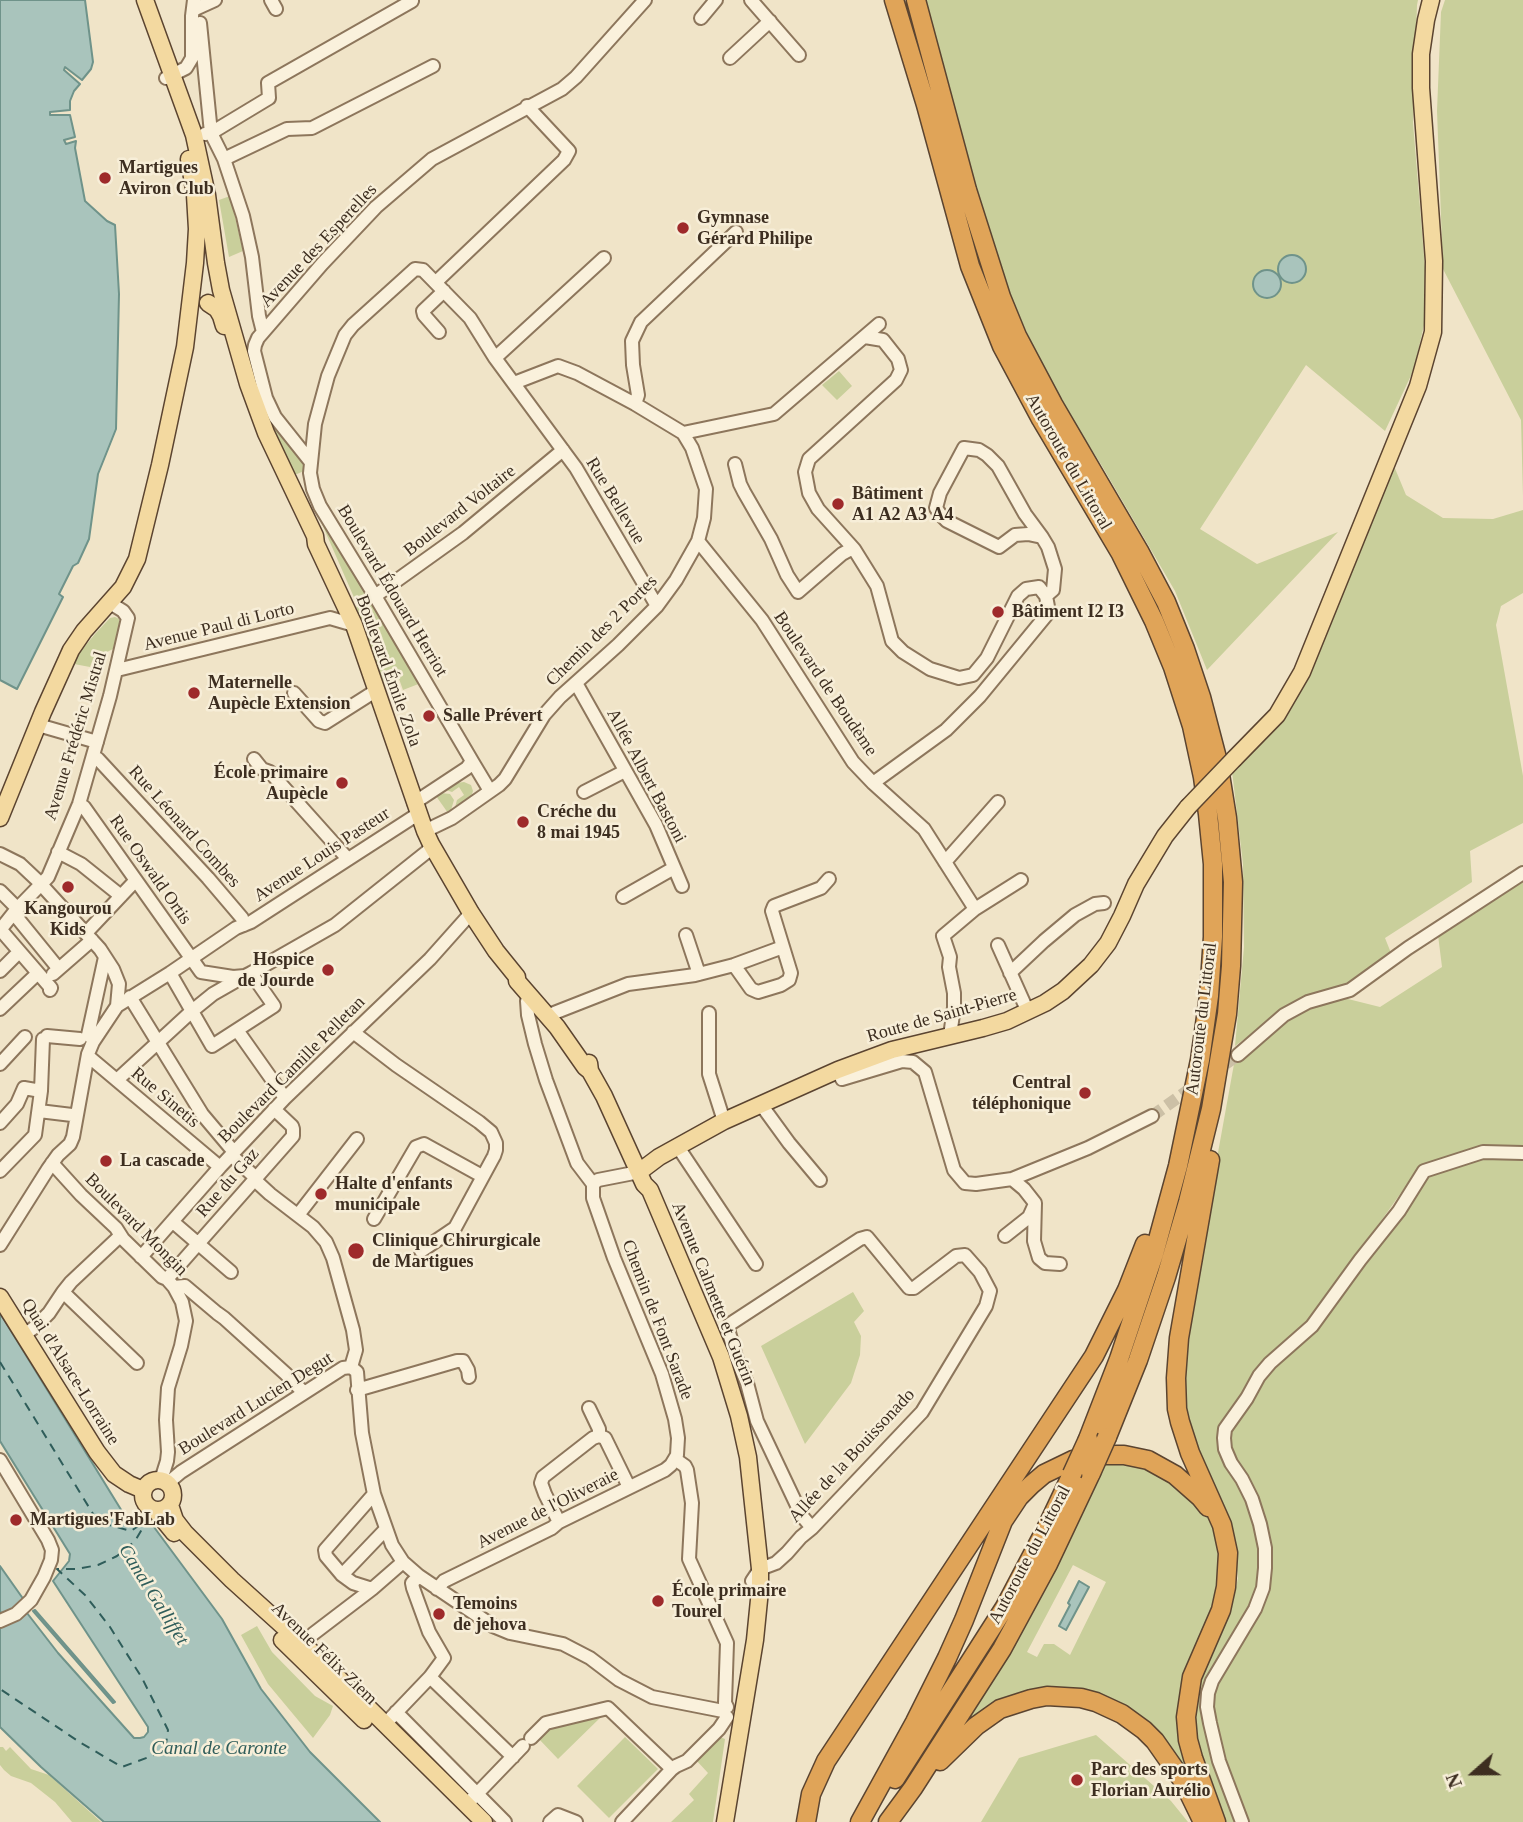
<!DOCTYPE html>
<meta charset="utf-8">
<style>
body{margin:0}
#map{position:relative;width:1523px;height:1822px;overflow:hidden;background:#f0e4c8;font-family:"Times New Roman",serif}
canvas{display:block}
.north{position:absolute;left:1439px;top:1738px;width:70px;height:70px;-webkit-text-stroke:5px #f7eed8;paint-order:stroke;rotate:249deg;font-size:19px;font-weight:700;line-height:28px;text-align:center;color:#3d2e20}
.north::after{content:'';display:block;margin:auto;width:24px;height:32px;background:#3d2e20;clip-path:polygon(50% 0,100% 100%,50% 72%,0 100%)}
</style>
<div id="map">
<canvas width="1523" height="1822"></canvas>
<div class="north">N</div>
</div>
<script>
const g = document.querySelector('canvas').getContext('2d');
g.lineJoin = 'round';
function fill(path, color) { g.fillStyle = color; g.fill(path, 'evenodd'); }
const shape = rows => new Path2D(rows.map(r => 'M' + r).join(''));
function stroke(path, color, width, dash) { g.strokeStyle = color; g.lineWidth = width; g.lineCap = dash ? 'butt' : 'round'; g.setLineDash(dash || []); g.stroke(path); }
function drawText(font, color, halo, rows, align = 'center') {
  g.font = font + ' "Times New Roman",serif'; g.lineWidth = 5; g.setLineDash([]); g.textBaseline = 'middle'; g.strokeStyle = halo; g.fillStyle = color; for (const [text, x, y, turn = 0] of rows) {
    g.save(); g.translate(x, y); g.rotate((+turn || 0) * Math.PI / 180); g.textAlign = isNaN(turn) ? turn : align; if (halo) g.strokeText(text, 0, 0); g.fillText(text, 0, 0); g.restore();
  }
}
fill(shape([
 [925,0,1418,0,1417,5,1413,123,1425,268,1424,325,1414,369,1385,431,1306,365,1200,529,1257,564,1338,532,1207,670,1175,591,1102,466,1051,386,1013,302,984,215],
 [1445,0,1523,0,1523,496,1521,420,1443,269,1437,111,1441,12],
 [230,196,243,251,229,257,219,200],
 [251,363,307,465,304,471,297,474,290,475,247,366],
 [839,371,852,386,837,400,822,385],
 [1394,466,1406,495,1443,518,1493,519,1523,510,1523,593,1501,606,1496,625,1523,776,1523,823,1470,851,1472,882,1385,938,1391,953,1348,985,1293,1003,1235,1046,1244,947,1243,864,1232,771,1266,738,1297,695,1321,649],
 [324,521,370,596,356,602,322,524],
 [371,600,421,683,403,690,398,676,383,681,356,607],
 [115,617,119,619,119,625,113,649,93,659,90,667,74,664,80,652,95,634,110,618],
 [464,782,471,785,473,791,472,794,469,800,454,811,457,800,464,795,459,787,452,792,443,789,456,783],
 [441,793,450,794,454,800,451,810,448,813,436,796],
 [1523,881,1523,1150,1480,1146,1445,1159,1424,1164,1413,1176,1304,1329,1259,1370,1219,1439,1243,1487,1255,1516,1261,1550,1260,1584,1252,1606,1205,1696,1238,1822,1224,1822,1202,1768,1194,1732,1194,1702,1203,1672,1233,1601,1238,1578,1235,1554,1195,1454,1181,1389,1186,1330,1234,1064,1287,1021,1310,1008,1344,998,1380,1007,1442,967,1438,935],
 [1499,1157,1523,1160,1523,1822,1249,1822,1227,1771,1212,1716,1211,1696,1218,1678,1265,1598,1271,1574,1269,1533,1255,1491,1234,1458,1227,1433,1264,1375,1312,1331,1422,1180,1434,1172,1458,1164],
 [853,1292,864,1311,854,1322,861,1336,860,1355,851,1383,805,1444,761,1346],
 [1108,1460,1126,1461,1166,1476,1202,1508,1213,1526,1220,1549,1219,1596,1188,1671,1198,1789,1165,1745,1070,1691,967,1725,966,1724,1037,1605],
 [1073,1565,1106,1582,1070,1655,1054,1644,1044,1644,1037,1657,1027,1652],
 [257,1626,272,1652,315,1696,333,1706,330,1715,313,1738,268,1684,241,1635],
 [602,1716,558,1759,538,1738,548,1727],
 [1096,1735,1171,1801,1188,1822,981,1822,1019,1758],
 [625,1737,658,1769,609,1818,577,1786],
 [720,1737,725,1739,713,1822,671,1822,694,1800,689,1794,708,1773,696,1760],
 [0,1747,3,1747,6,1751,10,1747,31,1769,49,1775,101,1822,72,1822,55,1802,31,1783,11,1776,4,1770,0,1765]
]), '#c9cf9b');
const water = shape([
 [0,0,85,0,93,62,91,69,82,80,65,67,64,70,80,84,74,91,70,101,70,110,50,112,50,115,70,115,75,137,64,140,66,144,76,141,75,148,85,201,107,221,115,225,119,294,116,429,98,474,89,539,78,563,73,566,59,594,63,597,17,689,0,680,0,0],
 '1278 269a14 14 0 1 1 28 0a14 14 0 1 1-28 0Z',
 '1253 284a14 14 0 1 1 28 0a14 14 0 1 1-28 0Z',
 [0,1313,128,1521,148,1519,222,1619,261,1689,310,1752,380,1822,104,1822,41,1767,0,1727,0,1628,19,1619,27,1613,58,1653,134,1738,140,1738,144,1737,148,1732,148,1727,53,1581,69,1561,70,1554,0,1441,0,1313],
 [0,1566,24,1600,5,1614,0,1612,0,1566],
 [1079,1581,1089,1587,1066,1630,1059,1626,1070,1605,1068,1603,1079,1581],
 [35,1610,115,1702,113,1703,33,1611,35,1610]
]);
fill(water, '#a9c4bc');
stroke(water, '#6f938a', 2);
stroke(shape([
 [0,1362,98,1522,131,1531,148,1519,135,1541,117,1556,98,1565,77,1569,57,1569,85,1595,110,1627,142,1678,168,1730,165,1751,122,1767,81,1743,0,1689]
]), '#2f5d5a', 2, [9, 7]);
stroke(shape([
 [1152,1116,1238,1055]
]), '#ccc0a6', 12, [12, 6]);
const minor = shape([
 [271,0,276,9],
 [751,0,799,55],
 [193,10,215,0],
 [701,18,716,0],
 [200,23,211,133,224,159,243,216,252,257,259,316,263,332],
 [730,58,770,21],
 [166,78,186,68,192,58,192,16,194,0],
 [205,134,211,133,269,98,268,83,412,1],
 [224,159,287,129,312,128,433,66],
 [436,282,564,160,569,151,527,106],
 [439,332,424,315,423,311,444,291],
 [865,337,883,340,898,359,901,370,896,380,809,459,805,472,809,493,818,509,854,549,877,586,892,641,903,652,930,669,959,678,973,675,987,658,1018,596,1026,589,1039,587,1046,596,1049,612,980,696,946,730,873,783],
 [495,358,604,258],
 [635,404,638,395,633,365,632,341,641,322,736,232],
 [683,433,774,414,879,324],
 [310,461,275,417,266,398,254,351,255,345,258,338,322,264,376,207,432,159,562,89,576,77,645,0],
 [735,464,740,484,744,492,771,539,787,575,798,592,842,554,853,548],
 [1042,537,1028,534,1015,535,999,547,947,521,940,514,936,508,940,493,964,448,979,450,987,455,998,466,1025,514,1042,537,1048,547,1055,569,1053,590,1046,596],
 [698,541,762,620,853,762,873,783,924,829,975,909],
 [375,596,463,533,563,450],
 [117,670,330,618,354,625],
 [576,683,656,825,682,886],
 [294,693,319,721,325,723,377,690],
 [38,725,97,742],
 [93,756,98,759,208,878,242,918,244,925],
 [254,759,262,769,270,772,347,858],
 [472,761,490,791],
 [584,792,625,771],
 [414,803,467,768,472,761,375,596,320,506,313,489,310,473,315,424,328,376,345,335,353,325,415,269,423,270,470,318,495,358,576,468,657,606],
 [79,804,84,807,201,972,233,977,245,976,251,973,335,925,433,847],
 [425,831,452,818,499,785,505,779,544,715,560,697,618,645,657,606,676,580,698,541,704,518,706,489,692,448,683,433,635,404,577,373,558,366,514,383],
 [58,852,81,864,121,896],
 [0,854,20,864,37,880,100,949,113,969,119,984,117,1006],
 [945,862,998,802],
 [0,891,15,906,19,920,58,968],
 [623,897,674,868],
 [0,929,51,988,50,990],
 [0,930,16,910,48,877,79,804,110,696,128,618,123,611,110,603],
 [86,933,136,880],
 [686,935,699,974],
 [998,945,1028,1012],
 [734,965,751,989,758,992,781,985,789,980,791,973,772,911,774,906,821,888,829,879],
 [0,971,19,952],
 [170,973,212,1046,274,1006,251,973],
 [1010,973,1044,941,1075,915,1095,904,1104,903],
 [53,974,92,940],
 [130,997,202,1114,234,1152],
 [530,997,527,1001,528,1015,535,1044,546,1080,577,1163,593,1184],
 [0,1009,38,973],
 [554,1013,628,984,695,975,734,965,783,947],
 [709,1013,709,1074,724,1121],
 [237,1030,285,1098],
 [353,1032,396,1065,479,1122,491,1132,496,1143,496,1150,494,1156,455,1228,421,1251],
 [47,1036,80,1039],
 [950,1036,954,1007,954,993,949,967,950,957,943,936,975,909,1021,880],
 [94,1040,88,1035,105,957],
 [1238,1055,1284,1015,1308,1002,1350,990,1408,948,1523,873],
 [88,1056,220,1167],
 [0,1064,25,1037],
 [838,1070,842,1079,902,1061,913,1062,925,1072,954,1170,965,1183,976,1184,1012,1179,1088,1148,1152,1116],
 [117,1080,192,1011,213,994,234,982,236,978],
 [762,1103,765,1110,789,1143,820,1180],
 [39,1111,72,1115],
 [0,1123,17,1104,24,1088,41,1091],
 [678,1147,756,1264],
 [231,1155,256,1178,258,1183,270,1194,313,1227,326,1242,333,1258,353,1330,356,1350,351,1367],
 [52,1163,81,1195,116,1228,123,1239,162,1277,167,1279,174,1287,182,1302,186,1321,181,1346,168,1388,166,1420,168,1452,167,1461,161,1480],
 [0,1171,35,1135,41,1091,43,1039],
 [1012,1179,1024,1189,1035,1203,1034,1241,1039,1258,1045,1263,1060,1264],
 [593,1184,598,1180,639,1172],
 [298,1215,357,1139],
 [374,1219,416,1147,424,1144,482,1176],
 [173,1222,231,1272],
 [1005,1236,1029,1217,1034,1206],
 [0,1245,48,1169,58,1155,70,1144,73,1137,88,1054,93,1042,117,1006,170,973,236,928,251,922,418,814],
 [141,1257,220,1167,285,1098,430,959,471,913],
 [167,1279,293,1136,293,1129,292,1126,274,1109],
 [174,1287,185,1286,217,1313,224,1318,286,1374,304,1393],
 [63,1292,71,1282,120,1236],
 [24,1335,35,1327,49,1313,63,1292,137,1363],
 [351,1367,357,1372,362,1433,374,1494,392,1545,403,1562,419,1576,493,1626,510,1633,563,1644,590,1658,619,1680,652,1697,723,1711],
 [357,1390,457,1361,463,1361,468,1370,469,1377],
 [589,1408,599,1429,599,1436],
 [675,1459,685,1466,687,1470,692,1503,689,1559,727,1643,725,1703,727,1707],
 [0,1460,48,1540,52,1550,51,1560,44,1577,31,1600,16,1614,0,1621],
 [168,1483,181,1472,343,1368,351,1367],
 [559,1522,545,1494,541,1483,543,1477,593,1438,599,1436,605,1438,629,1487],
 [342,1575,386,1529],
 [752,1581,760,1569,776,1563,787,1553,801,1537,812,1528,922,1412,986,1306,990,1291,980,1272,965,1255,956,1256,914,1288,909,1288,867,1237,860,1239,730,1324,728,1329,736,1357,747,1383,757,1421,802,1516,812,1528],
 [372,1589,353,1583,342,1575,326,1556,325,1550,374,1494],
 [437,1589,444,1581,552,1528,559,1522,665,1470,671,1465,677,1455,678,1438,675,1419,662,1374,614,1258,593,1198,593,1184],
 [313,1634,372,1589,403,1562],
 [430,1677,513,1757],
 [396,1712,505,1822],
 [388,1721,430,1677,444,1658,429,1632,413,1588,412,1583,419,1576],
 [531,1738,546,1723,608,1708,672,1769],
 [471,1800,523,1746],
 [550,1822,558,1815,576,1822],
 [622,1822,672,1769,676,1766,687,1761,719,1729,727,1717],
 [1242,1822,1219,1761,1210,1723,1207,1707,1208,1693,1212,1681,1255,1609,1263,1588,1265,1568,1265,1548,1260,1524,1252,1499,1242,1479,1231,1463,1225,1449,1224,1438,1225,1429,1247,1398,1259,1376,1270,1363,1312,1326,1360,1260,1399,1211,1424,1171,1483,1152,1523,1153]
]);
const major = shape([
 [145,0,194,135,207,195,216,263,221,290,248,384,266,433,315,536,316,544,354,625,425,831,431,844,471,913,496,951,517,977,517,981,557,1027,585,1067,590,1071],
 [208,303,217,309,221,316,224,326],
 [1234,759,1277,715,1302,672,1418,386,1433,332,1434,261,1421,88,1421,54,1426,20,1431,0],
 [0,818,43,712,71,650,84,631,123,587,137,559,160,465,185,347,195,263,197,229,195,195,189,159],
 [589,1063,590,1071,604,1096,644,1184,650,1190,721,1357,739,1416,748,1457,760,1569,760,1590,755,1640,725,1822],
 [639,1172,659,1157,724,1121,838,1070,892,1050,983,1028,1007,1021,1045,1003,1063,991,1091,965,1108,943,1122,916,1136,884,1165,836,1188,807],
 [0,1297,97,1452,114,1474,129,1484,143,1490],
 '143 1495a15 15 0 1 1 30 0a15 15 0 1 1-30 0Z',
 [170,1505,175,1520,185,1533,232,1580,315,1655,484,1822],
 [156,1511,174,1533],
 [282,1640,364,1720]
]);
const highway = shape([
 [894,0,926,105,970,266,1002,346,1041,419,1121,554,1154,621,1173,667,1192,726,1203,777,1208,814,1213,864,1213,937,1209,996,1200,1060,1178,1166,1154,1254,1119,1359,1088,1439],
 [916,0,967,190,1001,297,1017,336,1053,404,1139,551,1166,602,1185,649,1201,697,1218,762,1227,818,1233,882,1231,966,1227,1014,1211,1109,1188,1202,1166,1277,1138,1360,1107,1437],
 [1210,1160,1179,1338,1176,1378,1177,1409,1180,1422,1190,1453,1222,1525,1228,1553,1226,1587,1221,1610,1192,1677,1186,1717,1188,1740,1193,1758,1216,1822],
 [940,1761,976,1726,1000,1709,1031,1699,1047,1696,1081,1698,1096,1702,1122,1714,1144,1730,1155,1741,1183,1781,1203,1822],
 [895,1779,1005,1607,1046,1529,1072,1474],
 [806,1822,811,1794,826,1761,1094,1356,1127,1290,1145,1244],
 [860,1822,915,1722,947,1658,964,1620,1003,1521,1019,1497,1031,1485,1044,1474,1073,1460,1095,1455,1124,1455,1148,1460,1175,1475,1200,1497,1208,1507],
 [888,1822,913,1788,1002,1649,1048,1564,1091,1473]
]);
stroke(minor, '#8d765c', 16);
stroke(major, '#5b4430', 19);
stroke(highway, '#5b4430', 21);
stroke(minor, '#faf1dc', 12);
stroke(major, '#f3d9a0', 16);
stroke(highway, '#e0a458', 18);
const majorBridge = shape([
 [1188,807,1234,759]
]);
const highwayBridge = shape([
 [1091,1473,1107,1437],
 [1072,1474,1088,1439]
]);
stroke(majorBridge, '#5b4430', 19, []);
stroke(highwayBridge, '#5b4430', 21, []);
stroke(majorBridge, '#f3d9a0', 16);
stroke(highwayBridge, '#e0a458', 18);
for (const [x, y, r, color] of [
 [105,178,7,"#9e2a2b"],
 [683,228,7,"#9e2a2b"],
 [838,504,7,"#9e2a2b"],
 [998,612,7,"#9e2a2b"],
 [194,693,7,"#9e2a2b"],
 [429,716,7,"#9e2a2b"],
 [342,783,7,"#9e2a2b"],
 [523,822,7,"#9e2a2b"],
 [68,887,7,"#9e2a2b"],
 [328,970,7,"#9e2a2b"],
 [1085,1093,7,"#9e2a2b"],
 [106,1161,7,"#9e2a2b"],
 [321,1194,7,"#9e2a2b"],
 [356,1251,9,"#9e2a2b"],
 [16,1520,7,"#9e2a2b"],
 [658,1601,7,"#9e2a2b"],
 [439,1614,7,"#9e2a2b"],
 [1077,1780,7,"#9e2a2b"]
]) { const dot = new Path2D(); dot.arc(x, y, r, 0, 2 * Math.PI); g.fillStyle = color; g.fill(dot); stroke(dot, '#f7eed8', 2.5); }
drawText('bold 18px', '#3d2e20', '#f7eed8', [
 ["Martigues",119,168],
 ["Aviron Club",119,189],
 ["Gymnase",697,218],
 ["Gérard Philipe",697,239],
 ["Bâtiment",852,494],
 ["A1 A2 A3 A4",852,515],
 ["Bâtiment I2 I3",1012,612],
 ["Maternelle",208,683],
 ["Aupècle Extension",208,704],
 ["Salle Prévert",443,716],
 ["École primaire",328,773,"right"],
 ["Aupècle",328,794,"right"],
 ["Créche du",537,812],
 ["8 mai 1945",537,833],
 ["Kangourou",68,909,"center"],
 ["Kids",68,930,"center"],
 ["Hospice",314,960,"right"],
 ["de Jourde",314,981,"right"],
 ["Central",1071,1083,"right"],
 ["téléphonique",1071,1104,"right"],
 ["La cascade",120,1161],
 ["Halte d'enfants",335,1184],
 ["municipale",335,1205],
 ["Clinique Chirurgicale",372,1241],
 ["de Martigues",372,1262],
 ["Martigues'FabLab",30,1520],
 ["École primaire",672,1591],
 ["Tourel",672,1612],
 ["Temoins",453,1604],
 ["de jehova",453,1625],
 ["Parc des sports",1091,1770],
 ["Florian Aurélio",1091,1791]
], 'left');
drawText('18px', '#3d2e20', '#f7eed8', [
 ["Avenue des Esperelles",319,246,-47],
 ["Autoroute du Littoral",1068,462,60],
 ["Rue Bellevue",615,501,59],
 ["Boulevard Voltaire",460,511,-38],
 ["Boulevard Édouard Herriot",392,591,59],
 ["Avenue Paul di Lorto",219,627,-14],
 ["Chemin des 2 Portes",602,631,-45],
 ["Boulevard Émile Zola",388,671,70],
 ["Boulevard de Boudème",825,684,56],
 ["Avenue Frédéric Mistral",76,736,-73],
 ["Allée Albert Bastoni",646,776,62],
 ["Rue Léonard Combes",184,827,48],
 ["Avenue Louis Pasteur",322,855,-33],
 ["Rue Oswald Ortis",150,870,55],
 ["Route de Saint-Pierre",942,1016,-16],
 ["Autoroute du Littoral",1202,1019,-83],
 ["Boulevard Camille Pelletan",292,1070,-45],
 ["Rue Sinetis",165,1098,40],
 ["Rue du Gaz",228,1183,-49],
 ["Boulevard Mongin",136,1225,45],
 ["Avenue Calmette et Guérin",713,1294,68],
 ["Chemin de Font Sarade",657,1320,69],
 ["Quai d'Alsace-Lorraine",70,1372,58],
 ["Boulevard Lucien Degut",256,1404,-32],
 ["Allée de la Bouissonado",852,1456,-47],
 ["Avenue de l'Oliveraie",548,1509,-27],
 ["Autoroute du Littoral",1030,1555,-62],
 ["Avenue Félix Ziem",324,1654,44]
]);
drawText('italic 19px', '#2f5d5a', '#f7eed8', [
 ["Canal Galliffet",153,1595,58],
 ["Canal de Caronte",219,1749]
]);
</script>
